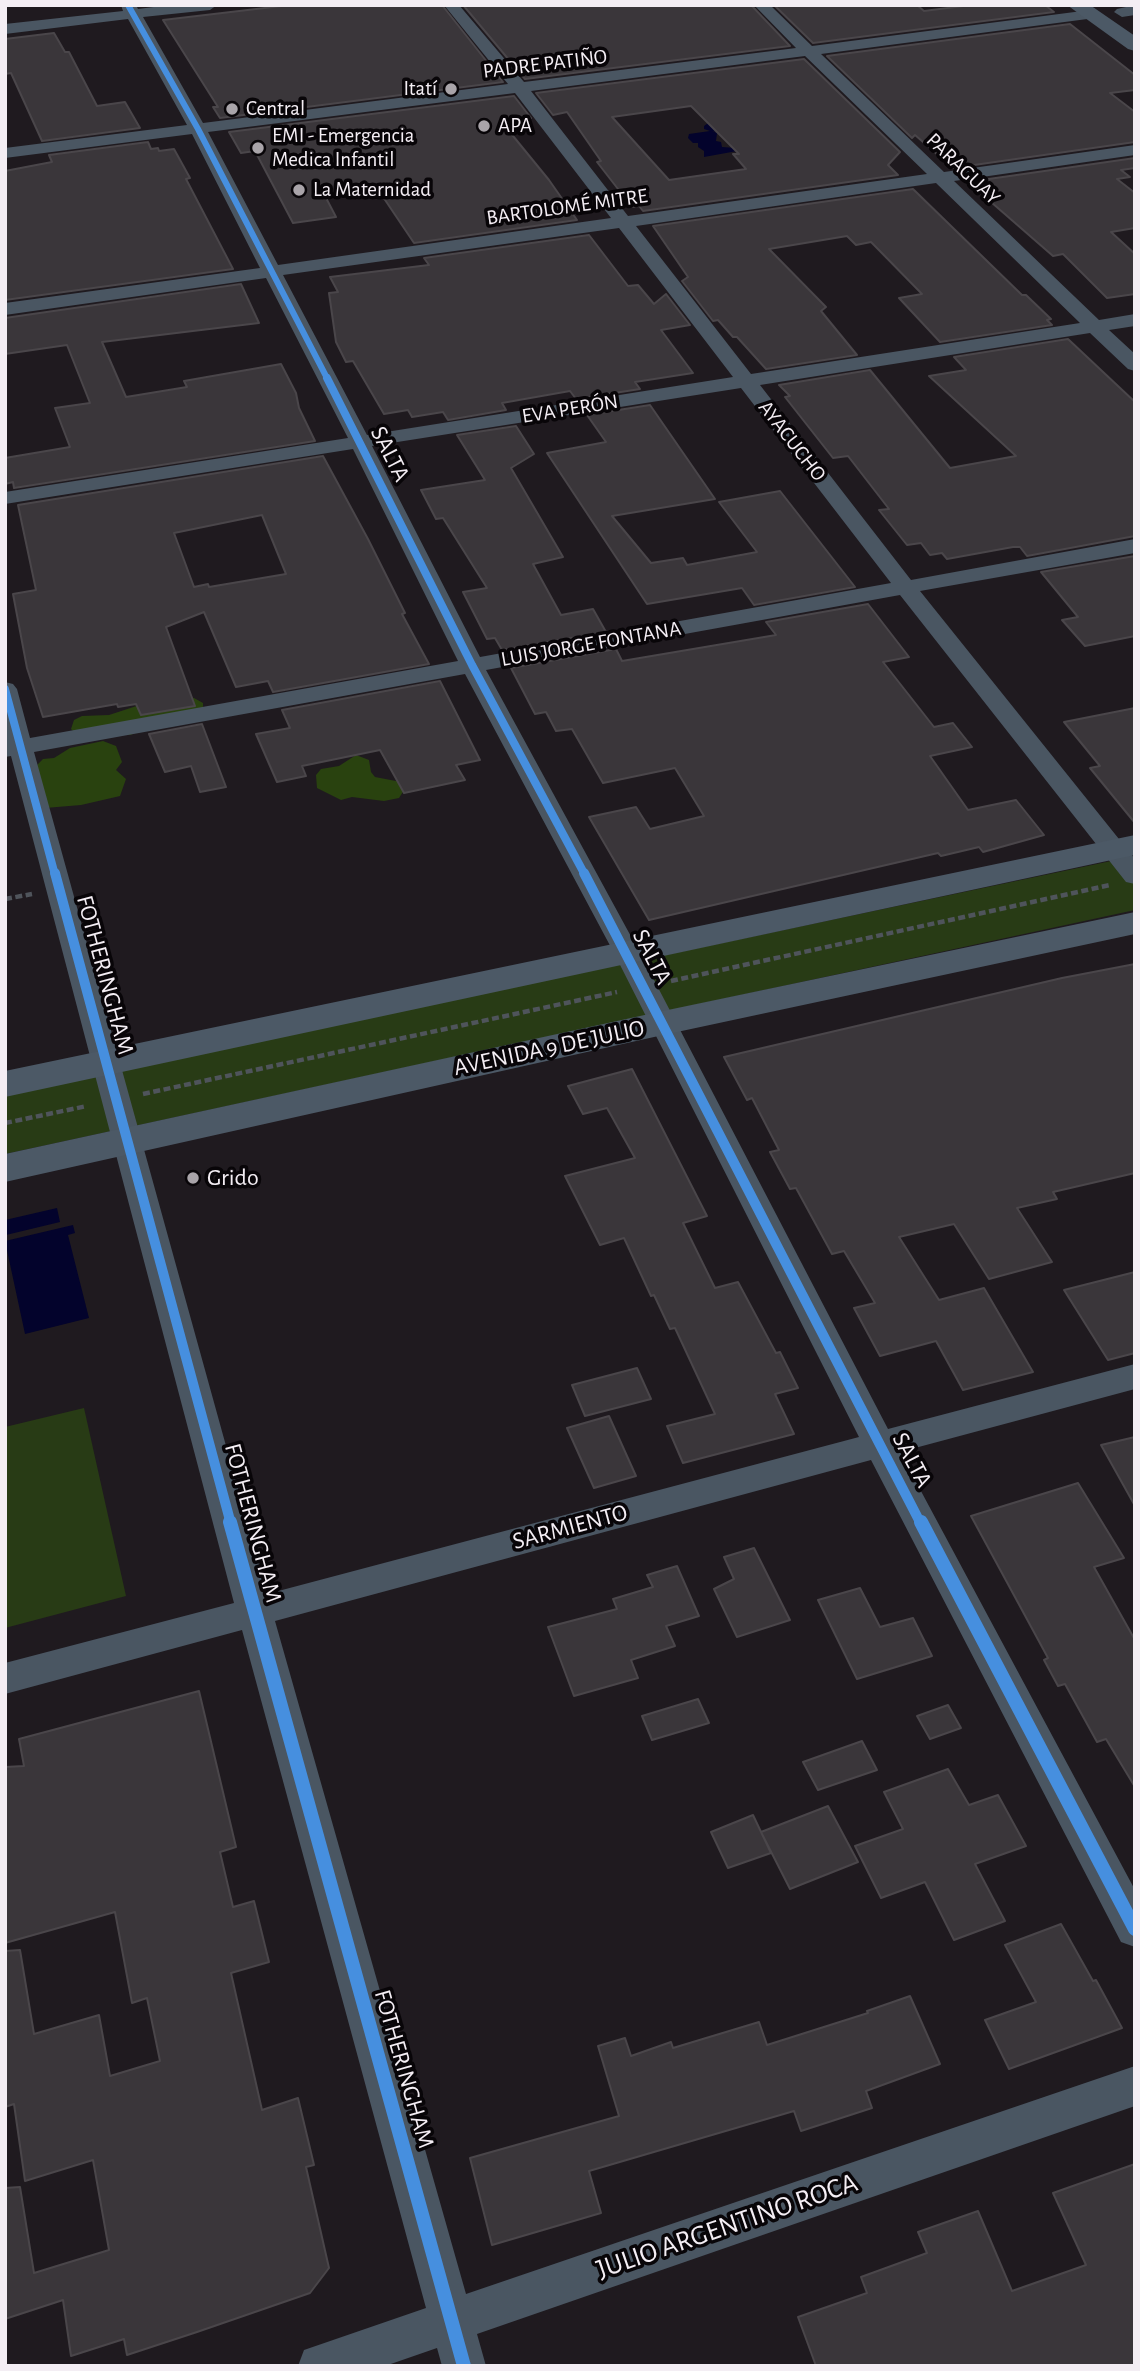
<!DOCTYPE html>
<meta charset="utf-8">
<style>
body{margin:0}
#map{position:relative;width:1140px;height:2371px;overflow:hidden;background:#1f1a1f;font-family:"Alegreya Sans",sans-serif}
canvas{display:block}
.frame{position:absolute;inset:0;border:7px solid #f4eef4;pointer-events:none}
</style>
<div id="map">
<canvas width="1140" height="2371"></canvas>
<div class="frame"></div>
</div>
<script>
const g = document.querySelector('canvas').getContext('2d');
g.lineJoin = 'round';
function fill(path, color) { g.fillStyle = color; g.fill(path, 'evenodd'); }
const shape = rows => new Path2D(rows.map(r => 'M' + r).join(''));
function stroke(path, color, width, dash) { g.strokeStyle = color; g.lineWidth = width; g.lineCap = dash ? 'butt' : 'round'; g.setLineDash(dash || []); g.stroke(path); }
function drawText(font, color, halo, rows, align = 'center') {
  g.font = font + ' "Alegreya Sans",sans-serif'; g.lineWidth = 7; g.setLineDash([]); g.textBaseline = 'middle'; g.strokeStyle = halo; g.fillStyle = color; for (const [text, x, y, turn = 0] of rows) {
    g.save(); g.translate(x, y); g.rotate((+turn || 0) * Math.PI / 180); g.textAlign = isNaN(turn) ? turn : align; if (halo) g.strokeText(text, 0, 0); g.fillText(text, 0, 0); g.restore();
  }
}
fill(shape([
 [1135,856,1135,910,5,1154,5,1094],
 [84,1408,126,1596,5,1628,5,1427]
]), '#283b15');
fill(shape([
 [179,696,194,698,203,703,203,710,130,735,73,731,71,729,74,720,82,716,109,715,158,699],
 [103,741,116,746,122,762,116,770,126,779,120,796,81,805,45,808,37,765,43,759,54,758,70,748],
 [356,755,369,760,371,772,375,777,401,782,406,787,399,798,384,801,352,797,341,800,317,788,316,775,321,769,339,766]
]), '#29420f');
fill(shape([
 [711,121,717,132,712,131,717,133,716,141,721,142,722,147,736,148,737,151,704,157,704,151,698,147,698,143,693,143,688,138,689,134,710,131,704,129,704,126],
 [57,1208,60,1222,6,1235,5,1220],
 [73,1225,75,1233,68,1235,89,1318,25,1334,5,1241]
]), '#03032c');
const building = shape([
 [290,5,442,5,503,82,220,118,213,107,218,107,163,20,290,5],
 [463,5,751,5,790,46,525,79,463,5],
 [774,5,917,5,924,11,971,5,1045,5,1054,12,813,43,774,5],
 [1070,24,1135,75,1135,90,1110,93,1135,112,1135,142,953,168,915,135,912,138,827,56,1070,24],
 [54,33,65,52,69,52,97,106,125,102,140,128,42,141,11,73,5,74,5,39,54,33],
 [804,59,900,152,888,165,898,175,643,211,639,206,632,207,597,162,601,161,567,112,553,115,536,93,804,59],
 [691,106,739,154,733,154,746,169,669,180,612,117,691,106],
 [514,96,531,118,507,121,514,131,509,131,549,180,577,220,414,243,377,188,324,194,336,217,293,223,255,151,241,153,229,132,514,96],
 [148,142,151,149,158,148,159,151,174,149,190,178,186,179,233,269,5,300,5,171,52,162,49,155,148,142],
 [1135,158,1135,168,1121,170,1130,177,1117,179,1135,193,1135,228,1111,232,1135,254,1135,294,1107,298,1063,254,1053,256,968,182,1135,158],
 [913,189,1022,295,1026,295,1051,319,1047,320,1052,325,940,342,899,298,922,294,871,242,856,245,847,236,769,249,826,307,821,311,857,355,766,369,737,337,733,337,718,320,713,321,682,281,688,277,653,226,913,189],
 [589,235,628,286,638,285,654,304,666,294,690,325,661,330,693,373,635,382,640,389,576,399,570,391,502,403,506,410,448,420,443,412,412,417,408,410,384,414,353,361,346,362,336,342,329,293,338,292,330,277,429,265,424,258,589,235],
 [241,284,259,323,102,342,126,397,187,387,184,381,281,364,296,393,299,408,315,441,14,488,13,482,5,484,5,458,70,447,55,408,90,403,67,345,5,354,5,318,241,284],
 [1068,339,1135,402,1135,536,1027,556,1020,547,1013,547,947,559,942,553,930,555,921,543,907,545,879,510,889,509,848,456,833,458,785,397,790,396,779,385,870,370,950,468,1016,456,929,376,966,370,954,357,1068,339],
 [650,405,715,499,612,516,651,563,683,558,687,565,757,552,719,502,780,491,855,587,754,605,742,588,647,604,547,453,606,442,587,415,650,405],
 [516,426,534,454,511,468,563,557,533,564,561,615,593,609,606,632,502,650,495,638,487,639,463,592,487,588,443,518,436,519,421,490,485,480,457,435,516,426],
 [323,456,368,539,405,613,402,614,429,664,273,692,268,681,236,687,204,612,166,627,195,706,141,715,136,704,118,707,117,704,43,717,27,668,13,594,36,590,18,505,323,456],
 [262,515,286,574,209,587,208,584,194,587,174,533,262,515],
 [1135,556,1135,636,1085,646,1062,620,1078,617,1041,572,1135,556],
 [868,604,909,657,883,662,934,727,953,723,972,747,930,756,968,810,1016,800,1044,835,983,852,979,847,941,856,938,853,649,920,589,817,636,807,650,829,704,816,675,768,603,783,572,729,556,731,546,712,535,714,511,668,616,649,622,661,776,635,766,622,868,604],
 [440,681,480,760,456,765,465,780,404,793,380,750,302,766,306,776,277,782,256,734,290,728,282,710,440,681],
 [1135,708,1135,823,1090,768,1100,766,1064,722,1135,708],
 [202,724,226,787,200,792,191,766,165,772,149,734,202,724],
 [1135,964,1135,1173,1053,1192,1057,1199,1017,1208,1052,1262,989,1279,954,1224,899,1237,939,1300,984,1288,1033,1372,963,1390,936,1341,880,1356,854,1308,875,1303,844,1251,832,1254,796,1188,790,1189,770,1152,779,1150,752,1098,747,1100,724,1057,1062,978,1135,964],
 [632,1069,707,1216,683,1223,715,1288,738,1282,776,1353,780,1352,798,1388,775,1394,794,1434,683,1463,667,1426,715,1414,675,1328,670,1329,654,1295,651,1296,624,1238,600,1245,565,1176,635,1158,607,1108,583,1114,568,1086,632,1069],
 [1135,1272,1135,1353,1108,1360,1064,1290,1135,1272],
 [637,1368,651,1399,585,1416,572,1385,637,1368],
 [609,1416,636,1476,594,1488,567,1428,609,1416],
 [1135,1437,1135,1506,1101,1445,1135,1437],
 [1078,1483,1124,1558,1094,1567,1135,1640,1135,1787,1106,1739,1097,1742,1065,1684,1058,1686,1044,1660,1048,1658,971,1516,1078,1483],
 [754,1548,790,1620,737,1637,714,1589,734,1579,724,1557,754,1548],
 [677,1566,699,1616,666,1626,675,1646,631,1660,638,1678,574,1696,548,1627,617,1609,613,1599,653,1587,647,1575,677,1566],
 [860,1588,880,1627,913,1618,932,1656,857,1679,818,1600,860,1588],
 [199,1691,236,1847,220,1852,233,1907,254,1901,269,1962,231,1973,262,2110,298,2098,314,2165,306,2167,329,2268,310,2293,197,2332,127,2355,124,2339,71,2356,63,2300,5,2319,5,2188,20,2187,34,2273,109,2250,93,2160,25,2181,14,2104,5,2107,5,1951,20,1950,34,2034,99,2015,110,2076,160,2061,147,1998,132,2003,115,1912,5,1943,5,1767,24,1766,19,1739,199,1691],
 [698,1699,709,1723,652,1740,642,1716,698,1699],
 [948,1705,961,1728,930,1739,917,1716,948,1705],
 [862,1741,877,1770,818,1790,803,1762,862,1741],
 [948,1769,969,1805,998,1795,1026,1846,975,1864,1005,1921,954,1940,925,1882,881,1898,855,1846,903,1829,884,1792,948,1769],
 [828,1806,858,1862,790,1889,761,1832,828,1806],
 [753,1815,771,1853,728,1868,711,1832,753,1815],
 [1061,1924,1093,1981,1096,1980,1122,2028,1009,2069,985,2020,1036,2002,1005,1945,1061,1924],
 [910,1996,940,2064,866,2091,872,2108,801,2131,794,2111,589,2171,601,2213,492,2245,470,2158,619,2116,598,2046,625,2038,631,2056,671,2042,673,2048,759,2022,767,2045,868,2013,867,2011,910,1996],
 [1135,2164,1135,2366,816,2366,798,2317,867,2293,861,2277,927,2253,918,2232,978,2211,1012,2291,1086,2265,1053,2193,1135,2164]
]);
fill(building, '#3a363a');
stroke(building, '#4a464a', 2);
stroke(shape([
 [5,899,32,894],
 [671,981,1110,885],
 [143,1094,617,992],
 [5,1123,87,1106]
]), '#4f545b', 4.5, [7, 3.5]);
fill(shape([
 [121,5,136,5,138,9,169,5,217,5,210,10,143,17,203,123,508,84,444,5,459,5,524,82,796,48,754,5,770,5,812,46,1090,10,1098,15,1095,18,821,54,944,172,1135,145,1135,155,954,181,1099,320,1135,314,1135,326,1109,330,1135,354,1135,371,1128,369,1090,333,760,385,911,580,1135,539,1135,553,920,591,1135,859,1135,884,1126,882,900,595,486,670,640,953,888,1429,1135,1364,1135,1389,900,1452,1135,1890,1135,1947,1121,1942,871,1460,275,1621,466,2294,1135,2066,1135,2106,477,2334,486,2366,442,2366,437,2348,385,2366,298,2366,304,2350,426,2308,242,1630,5,1694,5,1663,234,1603,11,756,5,757,5,682,13,684,17,689,30,738,458,661,353,449,5,504,5,492,348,438,266,278,5,315,5,303,260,268,192,134,5,158,5,148,187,125,128,19,5,34,5,24,123,11,121,5],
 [805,56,927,174,628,216,531,91,805,56],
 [515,93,611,218,278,265,208,132,515,93],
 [936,183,1080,323,751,374,636,226,936,183],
 [619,228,733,377,367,435,283,275,619,228],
 [741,388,891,583,480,657,372,446,741,388],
 [465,674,614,953,859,1437,267,1594,34,752,465,674],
 [1135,5,1135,15,1122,17,1114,12,1117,9,1135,5]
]), '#4a5662');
fill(shape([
 [1067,5,1090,5,1135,36,1135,51,1128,49,1067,5],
 [1135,835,1135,855,5,1097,5,1071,1135,835],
 [1135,912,1135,934,663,1035,5,1182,5,1154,663,1011,1135,912]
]), '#4c5966');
stroke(shape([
 [128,5,198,129,328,380]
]), '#468fdf', 6);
stroke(shape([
 [327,378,472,665,585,875],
 [5,689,55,875]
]), '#468fdf', 8);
stroke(shape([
 [55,873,231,1524],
 [584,873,921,1524]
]), '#468fdf', 10);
stroke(shape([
 [230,1522,464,2366],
 [921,1522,1135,1929]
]), '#468fdf', 14);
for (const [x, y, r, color] of [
 [451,89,7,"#a9a4a9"],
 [232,109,7,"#a9a4a9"],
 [484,126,7,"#a9a4a9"],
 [258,148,7,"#a9a4a9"],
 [299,190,7,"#a9a4a9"],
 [193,1178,7,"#a9a4a9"]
]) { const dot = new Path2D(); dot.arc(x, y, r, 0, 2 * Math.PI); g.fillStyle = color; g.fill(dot); stroke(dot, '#080508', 2.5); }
drawText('21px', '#f4eef4', '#080508', [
 ["PADRE PATIÑO",545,64,-7],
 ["PARAGUAY",963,169,44],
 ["BARTOLOMÉ MITRE",567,207,-8],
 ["EVA PERÓN",570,409,-9],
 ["AYACUCHO",792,441,52],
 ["LUIS JORGE FONTANA",591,644,-10]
]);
drawText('21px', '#f4eef4', '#080508', [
 ["Itatí",437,89,"right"],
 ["Central",246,109],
 ["APA",498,126],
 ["EMI - Emergencia",272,136],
 ["Medica Infantil",272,160],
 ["La Maternidad",313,190]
], 'left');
drawText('24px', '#f4eef4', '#080508', [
 ["SALTA",390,454,63],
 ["SALTA",652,957,63],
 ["FOTHERINGHAM",105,975,75],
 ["AVENIDA 9 DE JULIO",549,1048,-12],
 ["SALTA",912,1460,62],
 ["FOTHERINGHAM",253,1523,75],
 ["SARMIENTO",570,1527,-15],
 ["FOTHERINGHAM",404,2069,74]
]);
drawText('24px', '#f4eef4', '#080508', [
 ["Grido",207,1178]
], 'left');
drawText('28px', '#f4eef4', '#080508', [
 ["JULIO ARGENTINO ROCA",727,2226,-19]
]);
</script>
